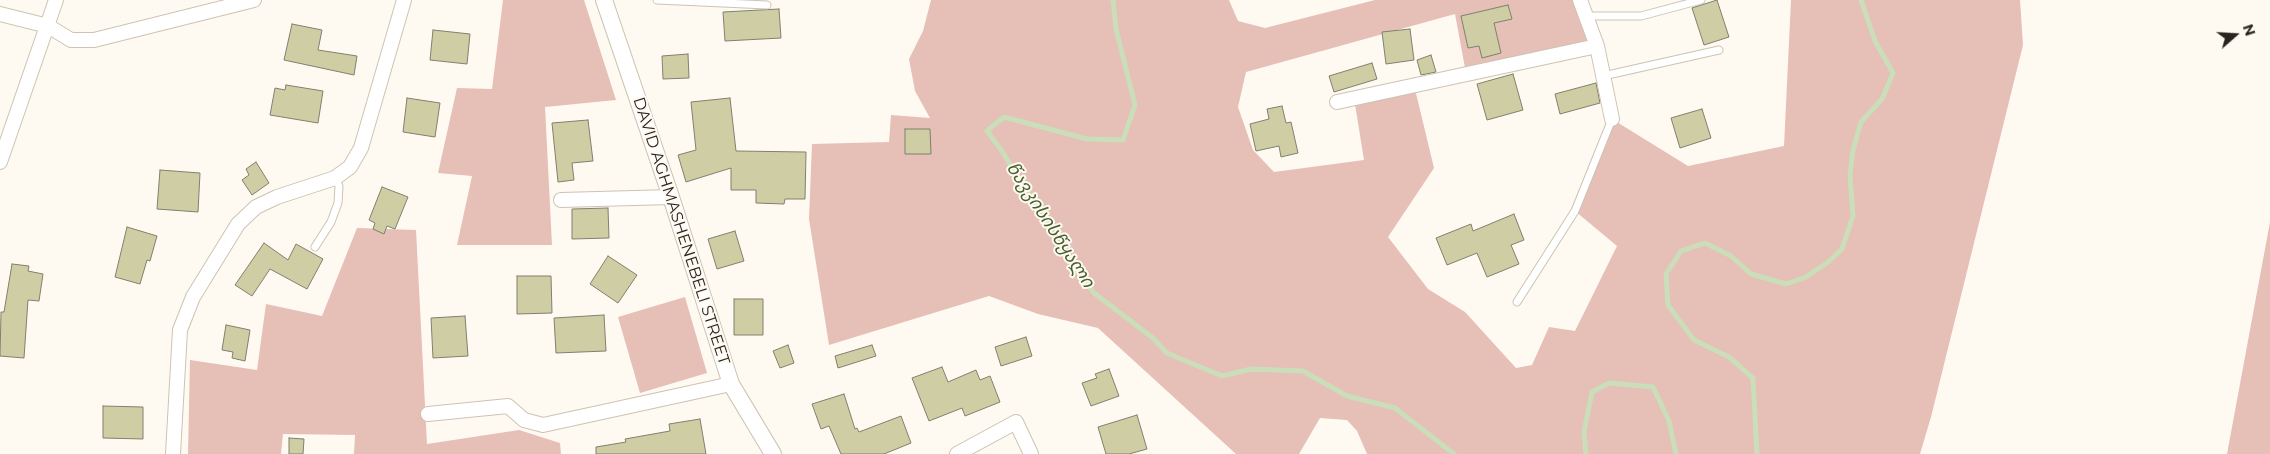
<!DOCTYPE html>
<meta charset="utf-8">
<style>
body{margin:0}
#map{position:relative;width:2270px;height:454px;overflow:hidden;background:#fefaf2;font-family:Montserrat,sans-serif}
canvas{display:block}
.north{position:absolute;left:2210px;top:10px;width:50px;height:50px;-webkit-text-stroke:4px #fefaf2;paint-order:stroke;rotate:71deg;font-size:14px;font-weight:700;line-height:20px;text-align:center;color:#28251e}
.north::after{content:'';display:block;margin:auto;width:18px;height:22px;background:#28251e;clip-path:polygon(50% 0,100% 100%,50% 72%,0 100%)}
</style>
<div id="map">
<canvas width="2270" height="454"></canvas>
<div class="north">N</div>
</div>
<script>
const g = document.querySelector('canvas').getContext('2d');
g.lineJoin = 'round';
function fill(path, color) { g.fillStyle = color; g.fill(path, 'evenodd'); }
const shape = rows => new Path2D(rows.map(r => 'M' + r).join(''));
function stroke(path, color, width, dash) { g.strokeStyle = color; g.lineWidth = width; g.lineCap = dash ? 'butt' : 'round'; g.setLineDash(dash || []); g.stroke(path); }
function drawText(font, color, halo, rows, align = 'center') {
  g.font = font + ' Montserrat,"Noto Sans Georgian",sans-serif'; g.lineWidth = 4; g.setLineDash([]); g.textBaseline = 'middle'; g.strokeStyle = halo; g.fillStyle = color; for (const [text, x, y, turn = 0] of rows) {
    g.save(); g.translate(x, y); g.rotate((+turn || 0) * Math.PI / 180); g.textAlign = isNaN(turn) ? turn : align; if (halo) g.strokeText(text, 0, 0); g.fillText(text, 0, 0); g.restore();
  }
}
fill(shape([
 [503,0,584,0,616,100,545,107,552,245,457,245,472,176,438,173,457,88,492,89],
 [931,0,1229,0,1238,21,1265,28,1375,0,1580,0,1597,46,1466,73,1455,14,1246,72,1238,107,1253,150,1274,172,1364,160,1354,98,1414,85,1434,168,1388,237,1428,289,1465,312,1516,368,1532,365,1549,327,1575,331,1617,246,1575,211,1612,119,1688,166,1784,146,1791,0,2020,0,2023,45,1931,417,1920,454,1367,454,1357,431,1347,420,1320,418,1299,454,1236,454,1098,328,1038,314,989,296,829,345,809,219,812,144,889,142,891,115,930,118,915,91,909,59,923,31],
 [2270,222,2270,454,2227,454],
 [357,228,416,230,427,444,519,430,560,443,561,454,354,454,355,435,283,434,281,454,188,454,190,360,257,370,266,304,322,316],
 [685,297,707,373,640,393,618,317]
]), '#e6bfb7');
stroke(shape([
 [1113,0,1116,29,1135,105,1123,140,1087,139,1004,117,987,131,1002,151,1064,254,1094,293,1153,338,1167,353,1222,376,1251,369,1303,371,1347,396,1395,408,1454,454],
 [1586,454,1584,432,1592,392,1609,383,1653,387,1669,421,1676,454],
 [1757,454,1753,378,1729,357,1694,340,1668,305,1666,274,1681,251,1705,243,1731,256,1751,274,1786,284,1804,278,1827,263,1842,249,1853,216,1850,175,1853,150,1861,122,1882,99,1893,73,1875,41,1861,0]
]), '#cadeb9', 5);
const building = shape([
 [1717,0,1729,37,1704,45,1692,8,1717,0],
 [1508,5,1512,19,1494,23,1501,53,1482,58,1479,46,1468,48,1461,16,1508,5],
 [779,9,781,38,725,41,723,12,779,9],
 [292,24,322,30,318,50,357,56,354,75,284,60,292,24],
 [1410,29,1414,60,1386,64,1382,32,1410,29],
 [433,30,470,34,467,64,430,60,433,30],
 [688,54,689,78,663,79,662,56,688,54],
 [1431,55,1436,72,1421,75,1417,60,1431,55],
 [1372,63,1377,79,1334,92,1329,76,1372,63],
 [1513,74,1523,110,1487,120,1477,84,1513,74],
 [1596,83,1600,103,1560,114,1555,94,1596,83],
 [286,85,323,91,318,123,270,115,275,88,285,90,286,85],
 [407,98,440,103,435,137,403,132,407,98],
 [730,98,736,151,806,152,805,199,785,199,784,204,756,203,756,190,731,190,731,168,686,182,678,155,696,150,691,102,730,98],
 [1282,106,1286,123,1291,122,1298,153,1281,157,1279,146,1256,151,1250,124,1269,119,1267,109,1282,106],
 [1702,109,1711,138,1680,148,1671,118,1702,109],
 [588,120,593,161,572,163,574,180,558,182,552,123,588,120],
 [905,129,930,129,931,154,905,154,905,129],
 [256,162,269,183,252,195,242,180,249,175,246,169,256,162],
 [160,170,200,173,198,212,157,209,160,170],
 [382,187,408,197,395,229,387,226,384,234,373,229,375,223,369,220,382,187],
 [608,208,609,238,572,239,572,209,608,208],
 [1514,214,1524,240,1511,245,1519,264,1487,277,1477,253,1447,265,1436,238,1471,224,1473,231,1514,214],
 [127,227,157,236,150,261,147,260,140,284,115,277,127,227],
 [735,231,744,261,717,269,708,239,735,231],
 [264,243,288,260,296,244,323,259,307,289,270,269,252,296,235,285,264,243],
 [608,256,637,275,618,303,590,284,608,256],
 [12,264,29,266,28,271,43,274,39,301,28,300,24,358,0,356,1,312,4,312,12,264],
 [517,276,551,276,552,313,517,314,517,276],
 [734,299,763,299,763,335,734,335,734,299],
 [604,315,606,351,556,353,554,318,604,315],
 [465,316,468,356,433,358,431,318,465,316],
 [226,325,250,330,245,361,232,358,233,352,222,350,226,325],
 [1026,337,1032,356,1001,366,995,347,1026,337],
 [788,345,794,363,780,368,773,351,788,345],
 [872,345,876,356,838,368,835,356,872,345],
 [942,367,948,382,976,370,980,380,990,376,1000,402,965,416,962,408,929,421,912,378,942,367],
 [1109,369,1119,396,1091,406,1082,383,1097,378,1095,374,1109,369],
 [844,394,855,429,857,428,859,432,901,416,911,443,884,454,841,454,829,426,821,429,812,404,844,394],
 [103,406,143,407,143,439,103,438,103,406],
 [1137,415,1147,449,1129,454,1106,454,1098,427,1137,415],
 [700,419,706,454,596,454,596,447,626,442,625,439,670,431,669,424,700,419],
 [289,438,304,439,303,454,289,454,289,438]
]);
fill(building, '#cecda4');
stroke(building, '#80806e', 1);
const service = shape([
 [657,0,767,5],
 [1586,16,1641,16,1701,0],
 [1603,76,1719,50],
 [315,247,331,222,338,203,339,186,335,178],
 [1517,302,1575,211,1612,119]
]);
const minor = shape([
 [1580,0,1597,46,1612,119],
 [0,14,48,26,71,40,94,40,254,0],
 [1337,102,1597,46],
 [0,162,56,0],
 [561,200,671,197],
 [428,414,508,406,524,420,543,425,731,384],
 [173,454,180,330,193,297,238,224,256,207,277,197,335,178,350,167,361,148,404,0],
 [957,454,1016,422,1031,454]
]);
const tertiary = shape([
 [604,0,671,197,731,384,773,454]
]);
stroke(service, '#cdc3b2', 9);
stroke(minor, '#cdc3b2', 16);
stroke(tertiary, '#cdc3b2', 18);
stroke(service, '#fff', 7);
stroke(minor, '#fff', 14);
stroke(tertiary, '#fff', 16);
drawText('16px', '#28251e', '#fefaf2', [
 ["DAVID AGHMASHENEBELI STREET",681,231,72]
]);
drawText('italic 18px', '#47612c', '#fefaf2', [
 ["წავკისისწყალი",1050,225,57]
]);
</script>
